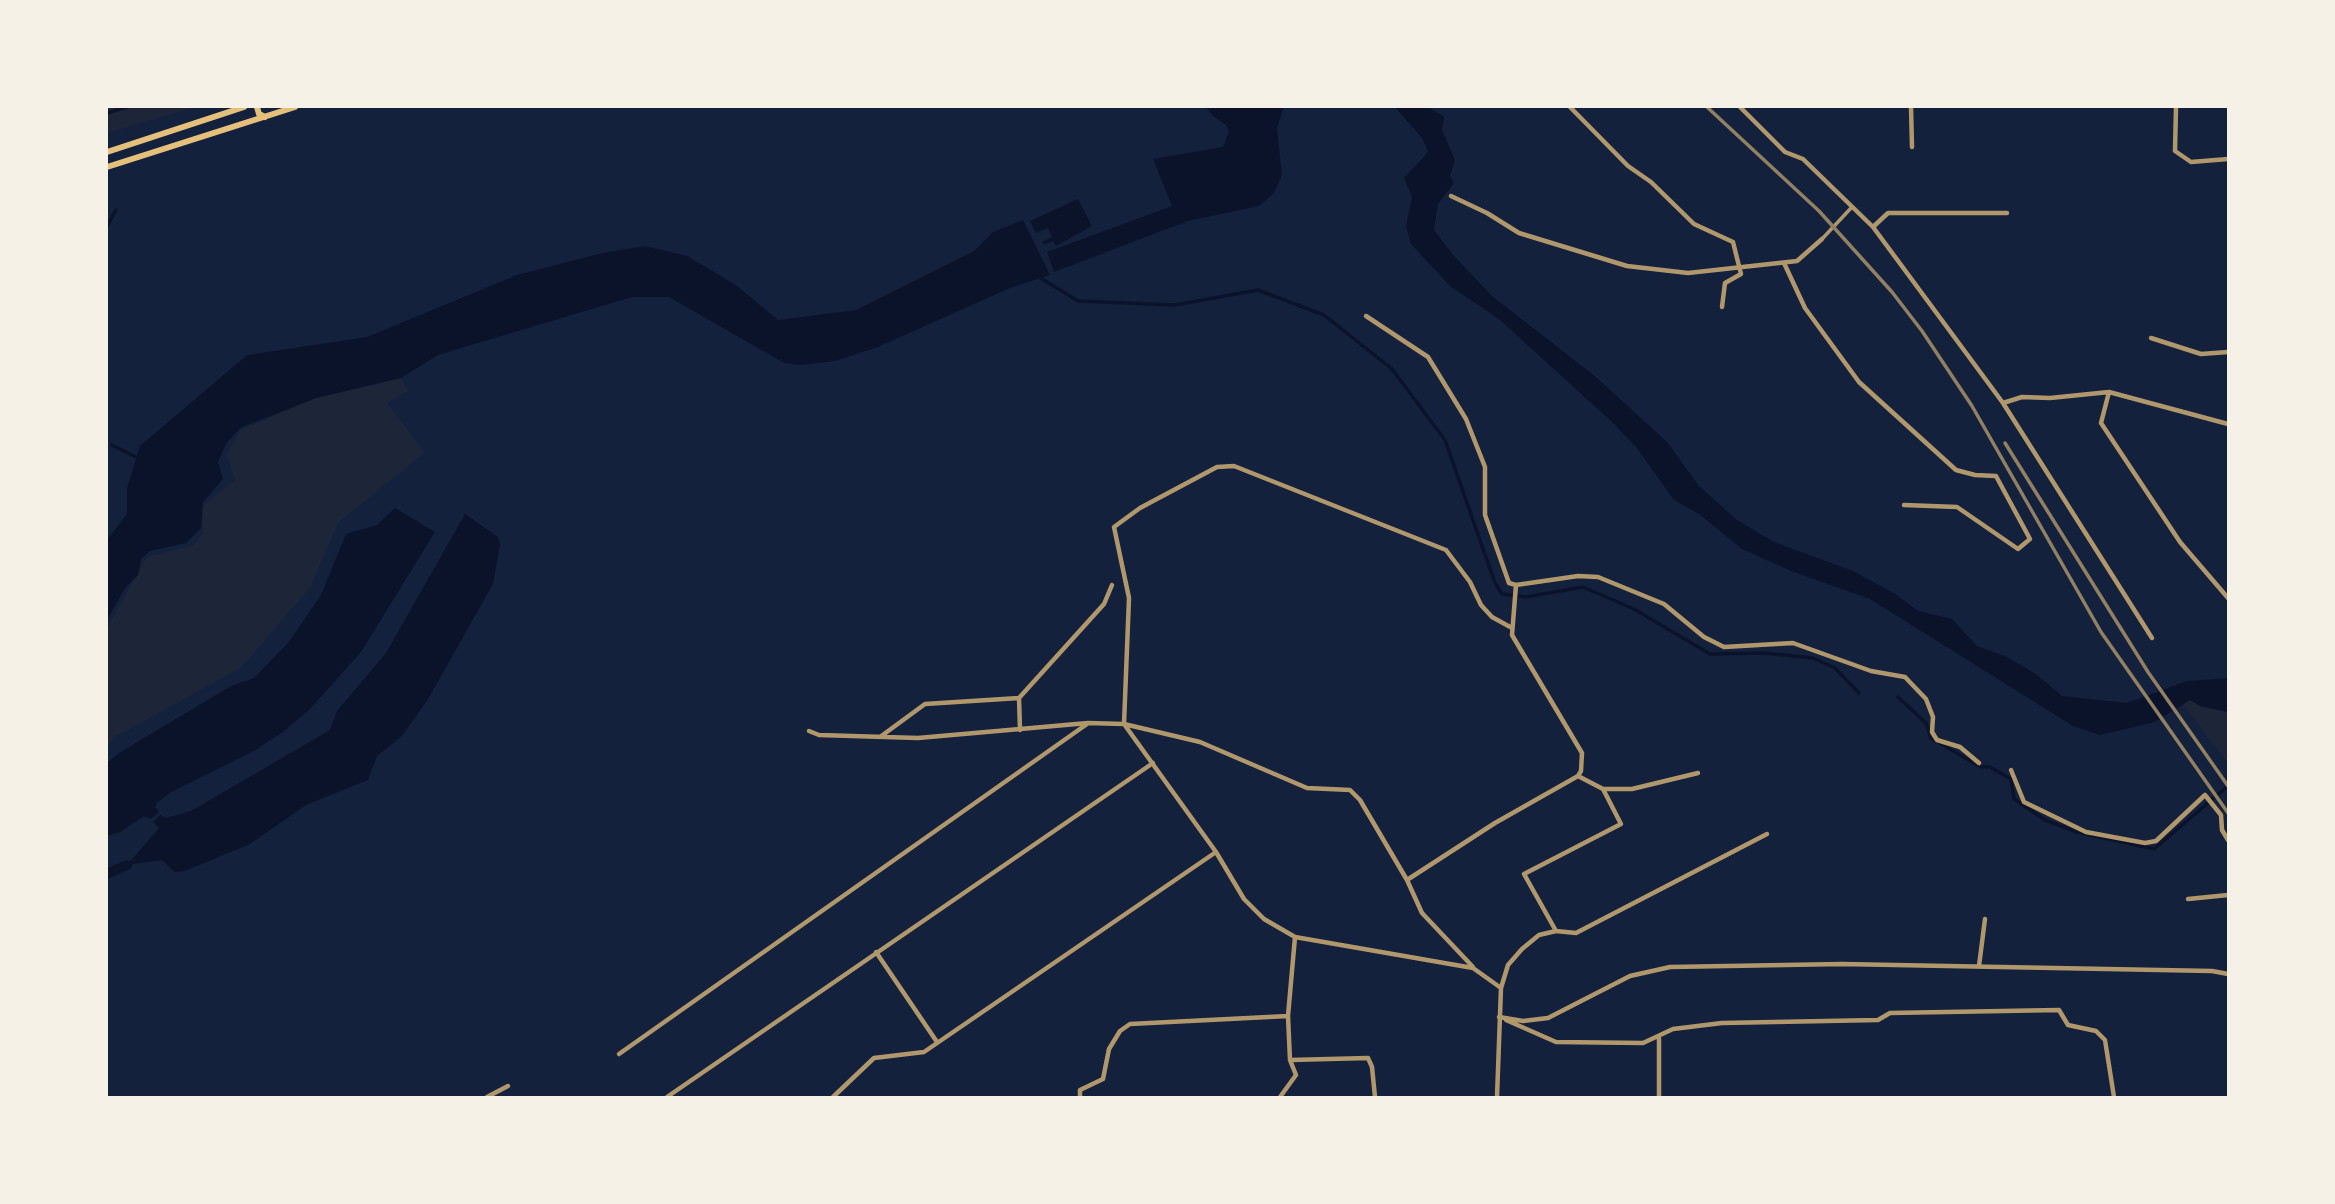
<!DOCTYPE html>
<style>
body{margin:0}
#map{position:relative;width:2335px;height:1204px;overflow:hidden;background:#14213d;font-family:Manrope,sans-serif}
canvas{display:block}
.frame{position:absolute;inset:0;border:108px solid #f6f1e7;pointer-events:none}
</style>
<div id="map">
<canvas width="2335" height="1204"></canvas>
<div class="frame"></div>
</div>
<script>
const g = document.querySelector('canvas').getContext('2d');
g.lineJoin = 'round';
function fill(path, color) { g.fillStyle = color; g.fill(path, 'evenodd'); }
const shape = rows => new Path2D(rows.map(r => 'M' + r).join(''));
function stroke(path, color, width, dash) { g.strokeStyle = color; g.lineWidth = width; g.lineCap = dash ? 'butt' : 'round'; g.setLineDash(dash || []); g.stroke(path); }
fill(shape([
 [107,107,196,107,107,133],
 [401,378,408,391,387,403,425,452,338,523,311,586,242,667,115,737,107,745,107,628,147,557,194,545,203,532,202,506,235,480,227,453,241,430,316,398],
 [2190,700,2200,706,2228,712,2228,763,2183,704]
]), '#1d2539');
fill(shape([
 [1206,107,1284,107,1277,128,1282,175,1274,193,1259,206,1188,221,1054,272,1047,252,1172,206,1153,159,1223,147,1229,132,1226,125,1213,116],
 [1395,107,1428,107,1444,117,1442,130,1455,160,1450,176,1454,183,1438,204,1434,230,1454,256,1492,296,1596,377,1667,442,1699,486,1737,520,1774,542,1853,571,1894,593,1918,611,1952,619,1977,646,2007,657,2036,674,2062,696,2127,703,2187,681,2228,678,2228,712,2200,706,2190,700,2155,722,2100,735,2073,726,1870,599,1791,571,1742,549,1699,514,1674,500,1636,447,1612,422,1500,320,1450,286,1411,244,1406,226,1412,197,1404,178,1428,152,1422,138],
 [1078,199,1092,226,1056,246,1053,241,1044,245,1042,242,1052,237,1048,228,1036,233,1030,221],
 [1023,220,1050,275,1010,288,878,347,835,361,801,365,784,363,669,297,632,297,438,355,401,378,316,398,240,428,226,444,218,462,223,479,203,502,201,528,186,543,150,551,141,559,138,575,125,588,107,620,107,540,127,514,127,488,140,446,247,355,367,337,517,275,602,253,645,246,687,256,736,285,778,320,856,310,974,251,993,232],
 [395,508,435,532,361,652,310,709,283,732,254,751,171,792,157,803,155,807,159,812,151,819,144,816,120,832,107,836,107,763,119,753,231,686,254,678,288,643,321,595,346,534,377,525],
 [465,514,498,537,500,545,493,584,427,701,401,737,377,756,368,780,306,805,250,844,185,871,175,872,162,860,127,865,159,828,153,822,160,815,166,818,191,811,330,730,337,711,386,653]
]), '#0b132b');
stroke(shape([
 [107,113,127,107],
 [107,226,116,210],
 [1039,277,1078,301,1175,305,1258,290,1324,315,1392,369,1445,440,1495,583,1502,594,1526,597,1583,587,1634,609,1710,654,1764,653,1813,658,1835,668,1859,693],
 [112,445,140,459],
 [1898,697,1926,723,1931,738,1981,767,1990,767,2011,779,2014,799,2045,820,2077,832,2154,849,2228,786]
]), '#0b132b', 3.5);
stroke(shape([
 [107,874,127,865]
]), '#0b132b', 10);
stroke(shape([
 [1822,239,1852,207]
]), '#b1986c', 3.5);
stroke(shape([
 [1570,107,1628,166,1651,182,1694,224,1733,242,1741,274,1725,283,1722,307],
 [1740,107,1785,152,1803,159,1873,227,2003,403],
 [1911,107,1912,147],
 [2176,107,2175,151,2191,162,2228,159],
 [1451,196,1487,213,1519,233,1627,266,1688,273,1797,261,1822,239],
 [1873,227,1888,213,2007,213],
 [1784,263,1805,308,1859,382,1956,470,1975,475,1996,476,2030,539,2018,549,1957,507,1904,505],
 [1366,316,1428,357,1466,419,1485,467,1485,515,1509,583,1516,585,1578,576,1598,577,1664,604,1704,637,1724,647,1793,643,1871,671,1905,677,1926,699,1933,717,1932,732,1937,740,1960,747,1979,763],
 [2151,338,2201,354,2228,352],
 [2109,392,2101,423,2180,542,2228,598],
 [2152,638,2003,403,2022,397,2050,398,2109,392,2228,424],
 [1020,730,1019,698,1104,604,1112,585],
 [809,731,819,735,918,738,1088,723,1124,724,1200,742,1307,788,1350,790,1360,800,1407,880,1422,913,1473,967],
 [880,737,925,704,1019,698],
 [2011,770,2024,802,2086,832,2145,843,2156,841,2205,795,2221,815,2222,830,2228,840],
 [1604,789,1632,789,1698,773],
 [1407,880,1495,823,1578,776,1581,771,1582,753,1512,635,1516,585],
 [2188,899,2228,895],
 [1556,931,1524,874,1621,824,1603,789,1578,776],
 [876,952,937,1042],
 [1979,966,1985,919],
 [1501,988,1473,968,1295,937,1264,919,1244,899,1216,852,1124,724,1129,598,1114,527,1140,508,1217,467,1234,466,1446,550,1470,582,1481,605,1492,617,1512,628],
 [1499,1017,1523,1021,1548,1018,1630,976,1670,967,1842,964,2212,971,2228,974],
 [1506,1020,1556,1042,1643,1043,1673,1029,1722,1023,1878,1020,1890,1013,2059,1010,2068,1025,2096,1031,2105,1040,2114,1097],
 [619,1054,1087,724],
 [1290,1060,1368,1058,1372,1067,1375,1097],
 [487,1097,508,1086],
 [667,1097,1153,763],
 [833,1097,874,1058,924,1052,1216,852],
 [1080,1097,1080,1090,1103,1079,1109,1049,1120,1031,1130,1024,1288,1016],
 [1280,1097,1296,1075,1290,1060,1288,1016,1295,937],
 [1497,1097,1501,988,1508,965,1522,949,1539,935,1556,931,1576,933,1767,834],
 [1659,1097,1659,1038]
]), '#b1986c', 4.5);
stroke(shape([
 [257,107,259,114,265,117],
 [107,152,244,107],
 [107,167,295,107]
]), '#e5c07b', 6);
stroke(shape([
 [1707,107,1819,211,1892,292,1922,331,1972,406,2101,632,2228,813],
 [2005,443,2148,672,2228,786]
]), '#918062', 3.5);
</script>
